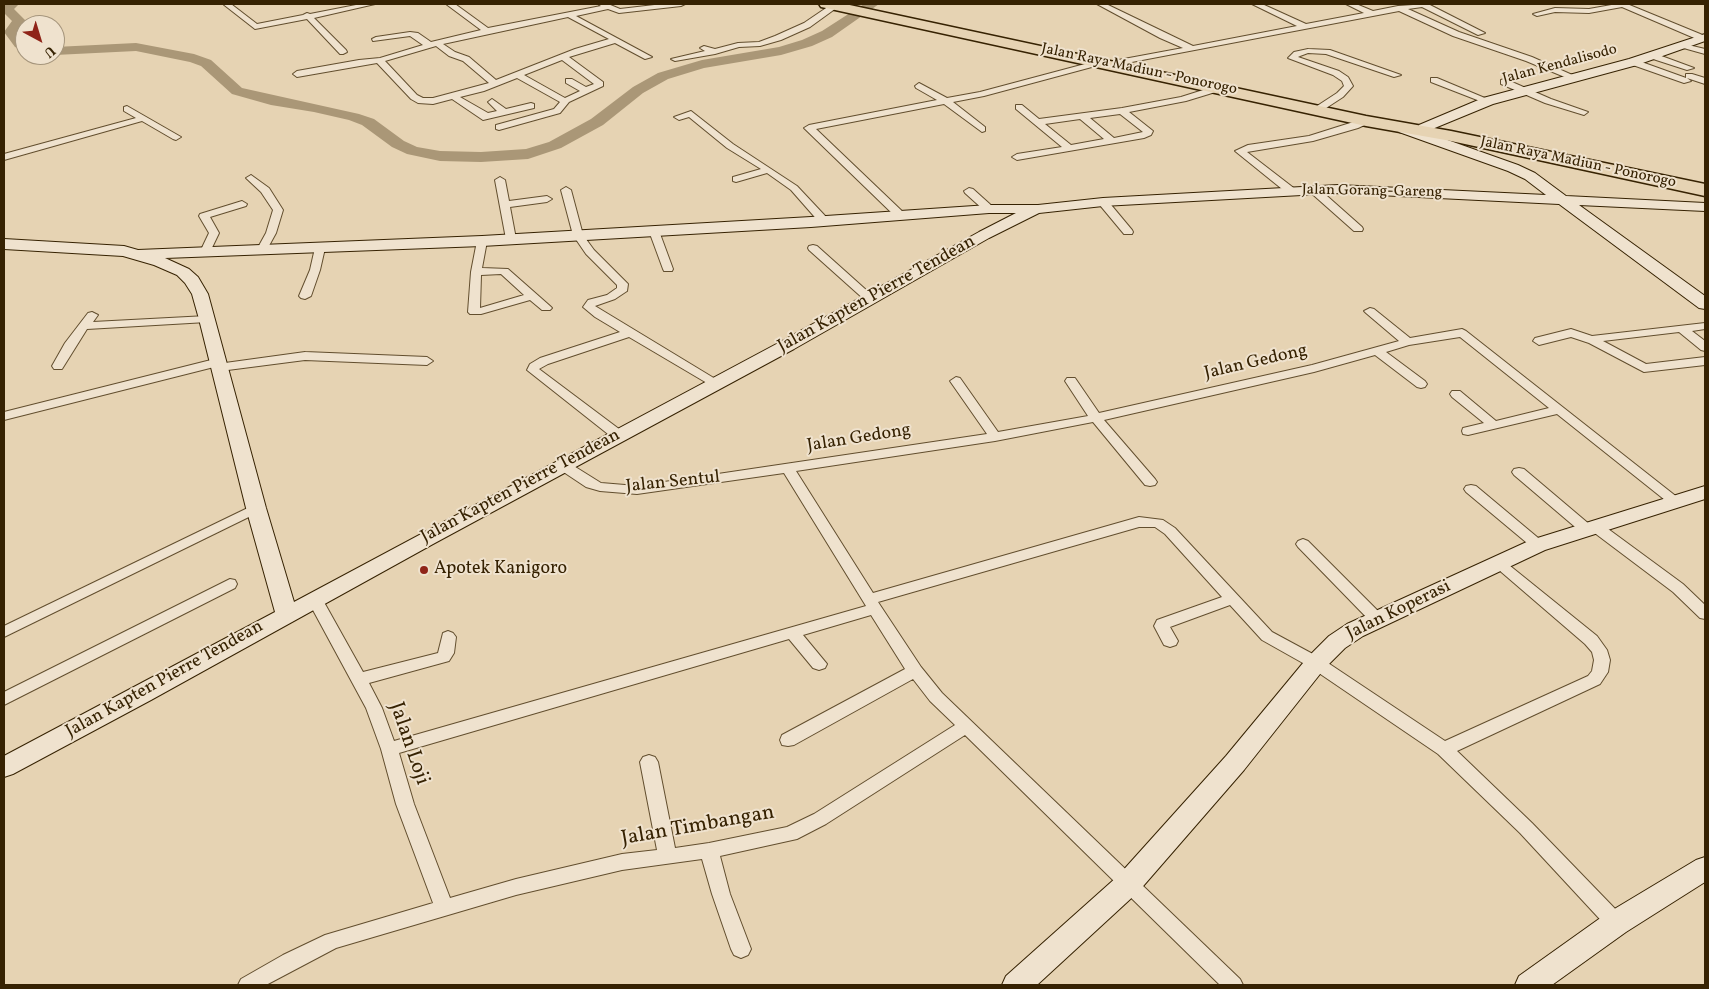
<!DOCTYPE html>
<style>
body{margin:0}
#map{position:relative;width:1709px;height:989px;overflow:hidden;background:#e6d3b3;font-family:Vollkorn,serif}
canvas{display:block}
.frame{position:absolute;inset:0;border:5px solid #362202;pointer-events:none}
.north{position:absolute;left:15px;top:15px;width:50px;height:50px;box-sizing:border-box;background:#efe2ce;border:1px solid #a5957c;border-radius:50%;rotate:141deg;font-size:14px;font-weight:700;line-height:20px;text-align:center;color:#362202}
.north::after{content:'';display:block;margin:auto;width:18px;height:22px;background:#8f2418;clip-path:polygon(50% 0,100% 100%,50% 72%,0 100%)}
</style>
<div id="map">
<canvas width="1709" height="989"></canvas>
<div class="frame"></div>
<div class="north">U</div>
</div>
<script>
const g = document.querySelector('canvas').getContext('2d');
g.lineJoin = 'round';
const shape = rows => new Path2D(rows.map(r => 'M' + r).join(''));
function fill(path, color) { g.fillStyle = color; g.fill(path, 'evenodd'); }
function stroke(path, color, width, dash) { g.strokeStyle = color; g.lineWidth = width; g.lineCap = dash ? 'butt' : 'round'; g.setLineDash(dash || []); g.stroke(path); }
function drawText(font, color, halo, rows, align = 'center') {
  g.font = font + ' Vollkorn,serif'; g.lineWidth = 4; g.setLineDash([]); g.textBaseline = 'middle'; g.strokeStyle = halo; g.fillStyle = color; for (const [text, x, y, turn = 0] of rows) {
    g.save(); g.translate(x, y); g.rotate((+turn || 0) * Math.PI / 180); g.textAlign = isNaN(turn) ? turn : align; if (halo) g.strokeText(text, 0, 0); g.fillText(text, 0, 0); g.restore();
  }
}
fill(shape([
 [5,4,19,4,14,9,26,21,18,32,25,41,25,51,15,47,4,32,12,21,4,13,5,4],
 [864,4,879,4,832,37,812,46,781,55,704,68,668,79,643,93,603,125,561,148,528,159,481,162,440,161,407,154,392,147,362,125,349,120,314,112,271,105,232,94,201,66,190,62,136,51,55,55,54,55,55,47,136,43,194,54,211,60,242,88,359,114,374,119,404,141,417,147,440,151,481,152,526,149,549,142,591,119,633,87,658,73,702,60,779,47,802,40,822,31,864,4]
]), '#aa9777');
const street = shape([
 [223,4,231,4,257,24,303,15,307,13,310,14,361,4,375,4,314,18,346,50,347,52,343,54,340,54,307,19,255,29,223,4],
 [446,4,455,4,488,28,601,6,598,4,608,4,620,9,663,4,685,4,681,6,619,13,608,9,576,16,652,57,645,59,615,43,569,57,603,82,603,86,569,102,560,113,499,130,496,129,496,125,554,109,560,102,517,78,484,91,460,97,488,113,497,111,488,102,492,99,506,109,531,103,534,104,534,108,483,120,452,99,433,104,418,103,411,99,377,63,297,77,293,74,297,71,359,60,380,58,423,45,410,36,373,41,372,39,376,37,410,32,418,33,431,42,481,30,446,4],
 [568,17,609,39,575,49,496,80,469,57,455,52,443,44,568,17],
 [436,46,449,56,463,61,489,83,433,98,423,98,417,95,385,61,436,46],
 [562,60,594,84,586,87,572,79,566,79,566,83,580,91,565,98,524,75,562,60],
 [832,4,839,6,810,27,781,40,760,46,739,47,715,54,675,61,671,59,705,51,700,48,704,46,715,49,738,43,759,42,775,36,804,23,832,4],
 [1097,4,1106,4,1193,46,1297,26,1252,4,1262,4,1306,24,1364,13,1346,4,1356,4,1373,11,1398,6,1428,4,1485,33,1478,35,1422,7,1408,9,1459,32,1532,57,1579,78,1572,80,1526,61,1453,36,1399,11,1116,65,1112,63,1113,61,1183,48,1160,38,1097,4],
 [1617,4,1627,4,1705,36,1705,39,1699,40,1622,7,1589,13,1555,12,1537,16,1533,14,1555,8,1589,9,1617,4],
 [1680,43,1705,49,1705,54,1680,47,1680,43],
 [1308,49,1330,50,1401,75,1394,77,1326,54,1308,53,1300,56,1298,57,1339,71,1348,77,1353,86,1343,97,1320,112,1314,112,1314,108,1337,93,1344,86,1342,81,1333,75,1288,58,1294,52,1308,49],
 [1650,54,1656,54,1694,68,1687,70,1650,58,1650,54],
 [1100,60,1103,60,1103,64,984,96,953,102,985,127,985,131,982,132,944,104,816,129,904,213,905,215,900,218,896,217,804,128,809,125,937,100,916,88,915,86,919,83,947,98,980,92,1100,60],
 [1630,60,1636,60,1686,78,1686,74,1692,74,1705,78,1705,84,1687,78,1691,81,1684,83,1630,64,1630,60],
 [1431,78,1437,78,1492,101,1491,103,1485,103,1431,82,1431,78],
 [1507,78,1513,78,1514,80,1512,82,1551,99,1588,112,1584,115,1545,103,1501,84,1501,80,1507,78],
 [1219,85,1222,86,1222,90,1186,101,1129,112,1153,131,1151,135,1144,138,1017,160,1012,157,1017,154,1062,147,1016,109,1016,105,1022,105,1039,119,1122,108,1181,97,1219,85],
 [1120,114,1143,132,1114,138,1090,118,1120,114],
 [1080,119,1104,139,1071,145,1045,124,1080,119],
 [127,106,181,137,176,140,173,139,142,121,4,160,4,154,136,118,124,111,124,107,127,106],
 [691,111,733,144,797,186,828,219,829,221,828,223,820,223,791,190,767,173,736,182,733,181,733,177,761,169,727,148,689,117,679,120,674,117,691,111],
 [1366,118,1369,119,1369,123,1358,128,1313,141,1247,152,1295,189,1295,193,1287,193,1235,151,1248,145,1309,136,1366,118],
 [251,175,269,188,283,210,276,233,265,253,261,254,256,251,266,233,273,210,261,192,246,178,251,175],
 [500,177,505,180,509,201,547,196,552,199,547,202,510,207,516,239,511,242,506,239,495,180,500,177],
 [566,187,571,190,583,235,594,250,628,284,627,291,615,299,595,306,722,383,720,386,712,386,629,337,548,364,539,369,623,432,625,435,618,439,613,438,527,370,530,364,540,358,620,332,595,317,583,307,588,300,607,295,617,288,617,285,586,254,573,235,561,190,566,187],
 [1314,187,1318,188,1362,227,1363,229,1362,231,1354,231,1310,192,1310,188,1314,187],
 [969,188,973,189,993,207,993,211,985,211,965,193,964,191,969,188],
 [1103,199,1107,200,1132,230,1133,232,1132,234,1124,234,1099,204,1098,202,1103,199],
 [242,201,247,204,246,206,210,217,219,233,209,254,201,254,200,252,209,233,199,216,200,214,242,201],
 [654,228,659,231,673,269,672,271,664,271,663,269,649,231,654,228],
 [482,238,487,241,482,268,508,269,550,306,552,308,550,310,542,310,530,300,481,314,470,314,468,312,471,272,477,241,482,238],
 [501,274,524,295,480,308,481,275,501,274],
 [320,245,325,248,320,270,311,296,305,299,301,298,299,296,310,270,315,248,320,245],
 [813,245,817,246,874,297,876,299,874,301,866,301,809,250,808,248,809,246,813,245],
 [1370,308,1374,309,1410,338,1462,329,1466,331,1682,501,1680,504,1675,505,1670,504,1557,414,1468,435,1463,434,1462,431,1463,428,1484,423,1452,397,1450,394,1452,391,1460,391,1496,421,1549,408,1460,337,1409,345,1386,352,1425,381,1427,384,1425,387,1421,388,1417,387,1375,355,1314,372,1104,420,1155,479,1157,482,1155,485,1150,486,1145,485,1093,422,995,441,796,471,873,593,1139,517,1163,520,1175,528,1272,632,1322,659,1445,741,1588,676,1592,671,1594,660,1592,652,1585,644,1492,564,1494,561,1499,559,1504,561,1597,636,1607,650,1610,660,1608,672,1600,684,1457,751,1532,823,1623,917,1626,923,1623,929,1616,931,1609,929,1520,833,1438,754,1310,667,1262,640,1230,605,1170,627,1178,641,1176,645,1170,647,1164,645,1154,626,1157,620,1222,597,1165,534,1155,527,1139,527,878,602,921,667,942,693,1240,979,1243,985,1220,985,965,735,826,824,797,839,720,856,730,894,751,949,748,955,741,958,734,955,731,949,712,894,702,859,622,870,516,895,336,948,266,985,238,985,241,979,283,955,325,935,433,903,396,804,381,749,366,708,307,599,310,595,315,594,320,595,363,672,438,653,443,633,448,631,453,633,456,637,454,653,449,661,369,683,382,708,394,741,866,606,784,473,637,494,600,491,586,487,559,469,557,466,559,463,569,463,601,483,637,486,987,434,950,381,956,377,960,378,998,432,1088,416,1065,381,1067,378,1075,378,1099,413,1312,365,1399,341,1366,313,1364,311,1370,308],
 [871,615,905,669,782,735,780,740,782,745,788,746,794,745,913,679,930,701,955,725,814,814,787,827,709,843,675,848,658,762,655,757,649,755,643,757,640,762,657,850,622,854,516,879,450,898,414,804,399,753,789,639,813,668,819,670,825,668,827,664,803,635,871,615],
 [92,312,98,315,93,322,207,316,213,319,207,322,87,329,62,369,54,369,52,366,65,343,88,313,92,312],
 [1705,323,1705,329,1692,331,1705,341,1705,351,1701,350,1679,332,1603,341,1646,364,1705,357,1705,365,1644,372,1589,343,1571,337,1539,345,1533,341,1535,338,1571,329,1592,336,1705,323],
 [305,352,427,357,433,361,427,365,305,360,220,371,214,367,4,420,4,412,219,358,223,359,225,363,305,352],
 [1519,468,1524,469,1589,524,1595,521,1600,523,1683,584,1705,605,1705,619,1700,618,1673,592,1592,531,1586,534,1581,532,1514,475,1512,472,1514,469,1519,468],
 [1471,485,1476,486,1543,542,1545,545,1543,548,1533,548,1466,492,1464,489,1466,486,1471,485],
 [256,504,261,505,263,508,261,511,4,637,4,626,256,504],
 [1303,539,1308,541,1382,615,1385,619,1382,623,1377,624,1372,623,1298,547,1296,544,1298,541,1303,539],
 [230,579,235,580,237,584,235,588,4,705,4,692,230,579]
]);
const secondary = shape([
 [1705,34,1705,41,1637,65,1493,104,1425,132,1518,165,1535,173,1566,196,1705,203,1705,211,1579,205,1705,296,1705,309,1699,308,1559,204,1338,193,1103,206,1039,213,989,238,794,349,433,544,151,700,13,774,4,777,4,756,275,612,246,508,199,319,192,294,185,283,177,275,154,265,123,256,4,249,4,239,124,246,138,250,482,236,811,217,989,205,1038,205,1103,198,1338,185,1546,195,1525,179,1508,171,1399,132,1397,129,1404,125,1418,130,1419,125,1483,98,1629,59,1705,34],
 [989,213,1016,213,979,232,782,341,294,602,266,508,208,294,198,277,189,269,165,258,482,246,811,227,989,213],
 [1705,486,1705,499,1545,550,1363,636,1345,648,1324,669,1244,770,1138,892,1037,985,1002,985,1006,976,1118,876,1226,756,1308,657,1329,636,1347,624,1531,540,1705,486],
 [1705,857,1705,882,1626,932,1552,985,1515,985,1519,976,1606,914,1696,860,1705,857]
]);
const highway = shape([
 [819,4,845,4,1366,116,1451,131,1705,184,1705,196,1451,141,1366,126,826,8,821,7,819,4]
]);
stroke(street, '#624e2e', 2);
stroke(secondary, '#362202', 2);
stroke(highway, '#362202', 3);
fill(street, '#efe2ce');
fill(secondary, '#efe2ce');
fill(highway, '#e6d3b3');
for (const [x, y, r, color] of [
 [424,570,5,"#8f2418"]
]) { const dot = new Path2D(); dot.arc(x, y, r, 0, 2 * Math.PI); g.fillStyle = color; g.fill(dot); stroke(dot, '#efe2ce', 2); }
drawText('15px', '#362202', '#efe2ce', [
 ["Jalan Kendalisodo",1560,65,-15],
 ["Jalan Raya Madiun - Ponorogo",1139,70,12],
 ["Jalan Raya Madiun - Ponorogo",1578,163,12],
 ["Jalan Gorang-Gareng",1372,192,1]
]);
drawText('18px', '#362202', '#efe2ce', [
 ["Jalan Kapten Pierre Tendean",877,295,-29],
 ["Jalan Gedong",1256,363,-13],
 ["Jalan Gedong",859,439,-9],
 ["Jalan Sentul",673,483,-6],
 ["Jalan Kapten Pierre Tendean",521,487,-28],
 ["Jalan Koperasi",1399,611,-26],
 ["Jalan Kapten Pierre Tendean",165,680,-29]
]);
drawText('18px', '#362202', '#efe2ce', [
 ["Apotek Kanigoro",434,570]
], 'left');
drawText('21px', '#362202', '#efe2ce', [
 ["Jalan Loji",408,744,71],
 ["Jalan Timbangan",698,827,-10]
]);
</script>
